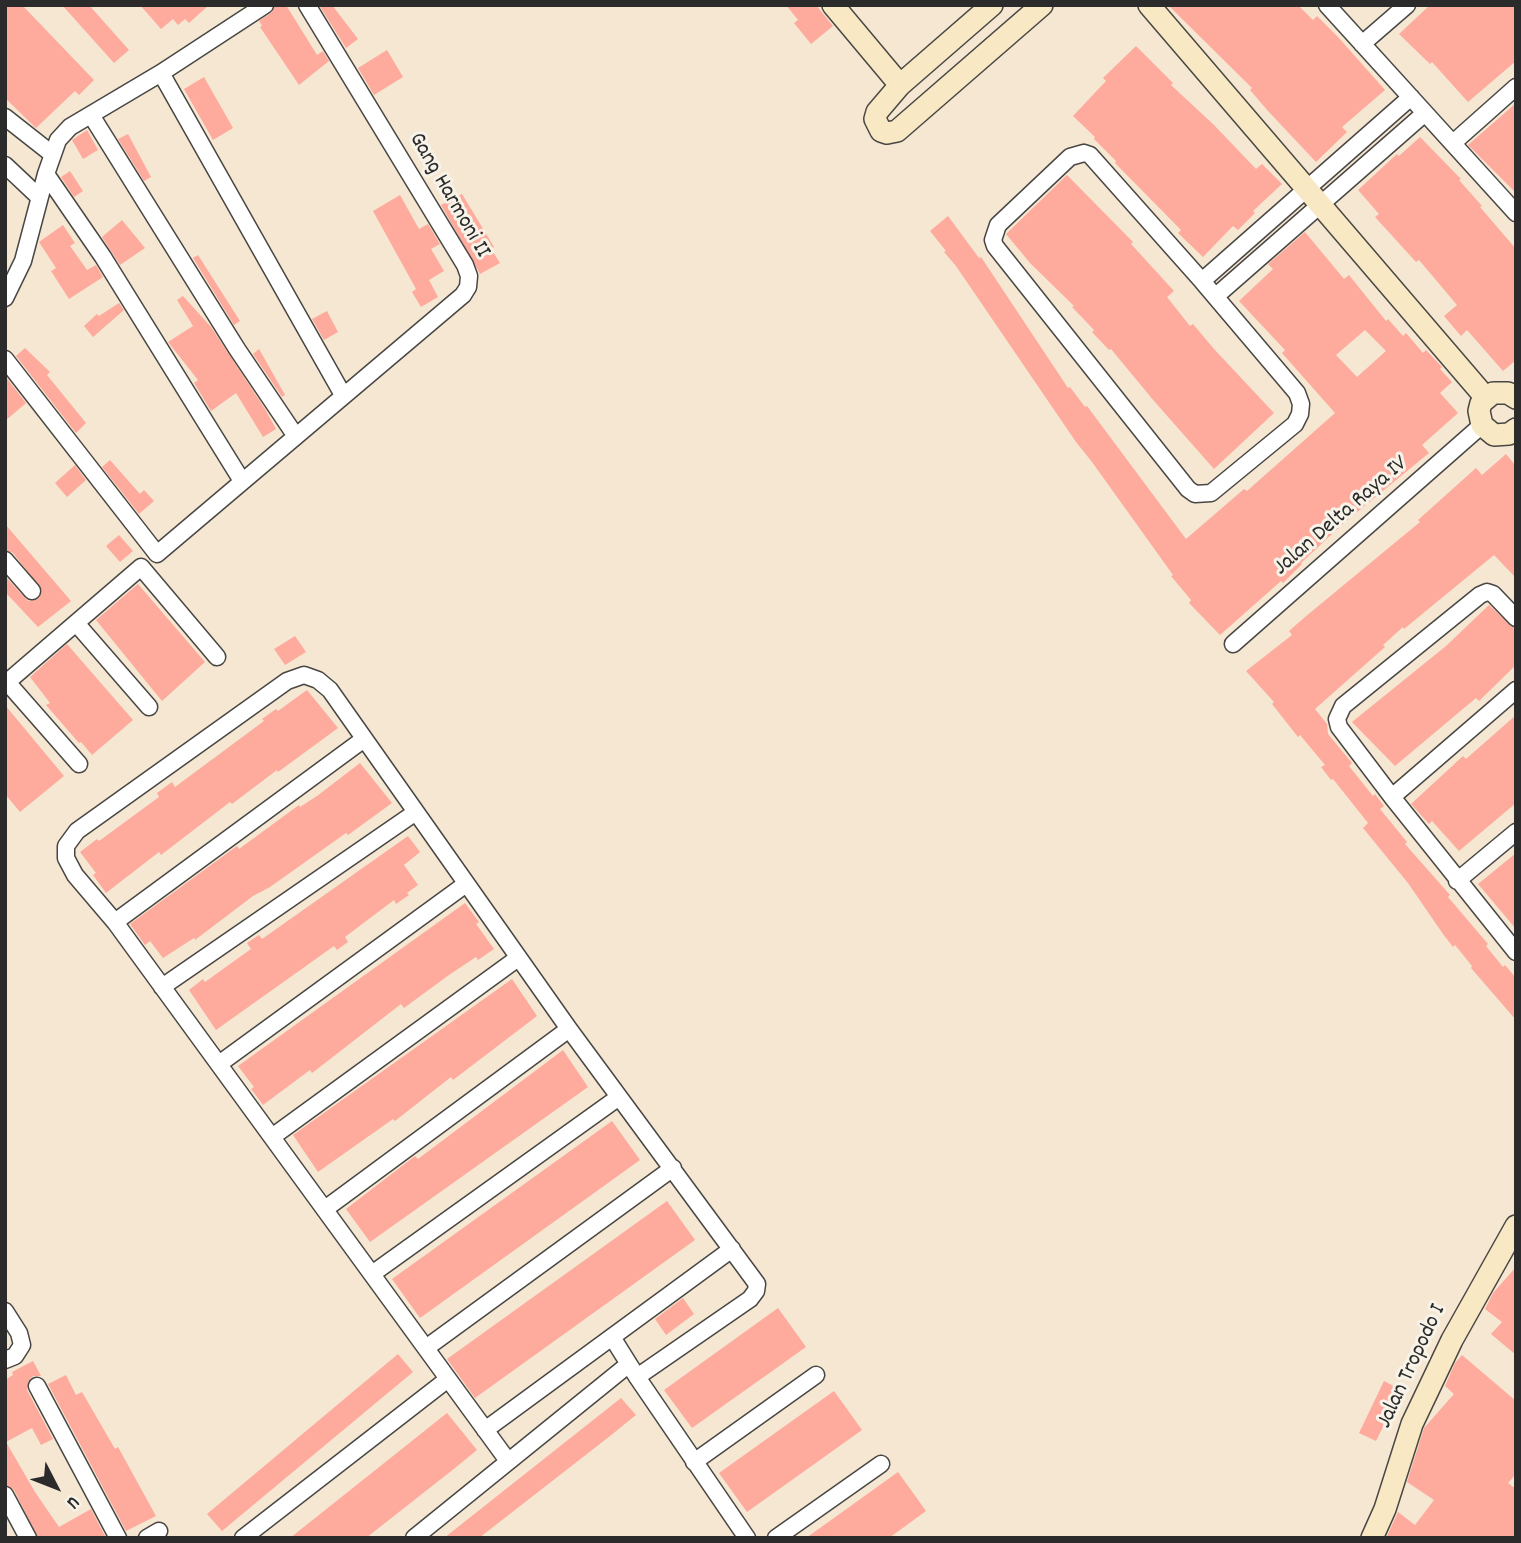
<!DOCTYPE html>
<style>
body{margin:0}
#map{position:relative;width:1521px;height:1543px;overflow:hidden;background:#f5e7d2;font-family:Dekko,sans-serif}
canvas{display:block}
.frame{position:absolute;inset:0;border:7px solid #2b2b2b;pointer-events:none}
.north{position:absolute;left:21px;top:1452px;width:70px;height:70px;-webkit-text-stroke:5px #f7f3e8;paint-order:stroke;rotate:132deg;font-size:19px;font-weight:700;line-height:28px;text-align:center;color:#2b2b2b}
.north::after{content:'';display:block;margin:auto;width:24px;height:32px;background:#2b2b2b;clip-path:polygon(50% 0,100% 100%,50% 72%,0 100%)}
</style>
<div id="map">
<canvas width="1521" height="1543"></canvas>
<div class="frame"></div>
<div class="north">U</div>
</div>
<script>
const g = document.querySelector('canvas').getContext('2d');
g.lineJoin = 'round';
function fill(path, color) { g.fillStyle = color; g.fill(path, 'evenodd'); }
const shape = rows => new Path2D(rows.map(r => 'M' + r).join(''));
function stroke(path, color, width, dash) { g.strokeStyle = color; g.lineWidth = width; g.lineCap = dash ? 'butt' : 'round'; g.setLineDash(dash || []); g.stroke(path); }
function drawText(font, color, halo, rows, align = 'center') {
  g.font = font + ' Dekko,sans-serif'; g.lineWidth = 6; g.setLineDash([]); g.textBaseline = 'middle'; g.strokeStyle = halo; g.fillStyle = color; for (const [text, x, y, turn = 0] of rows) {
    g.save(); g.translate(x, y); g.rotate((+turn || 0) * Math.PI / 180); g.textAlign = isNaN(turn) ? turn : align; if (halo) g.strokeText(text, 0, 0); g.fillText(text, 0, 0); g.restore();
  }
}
fill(shape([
 [5,5,22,5,94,80,79,95,75,91,36,128,5,98],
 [62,5,89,5,129,50,114,63],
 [140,5,209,5,189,23,185,19,178,25,173,19,161,29],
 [275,5,286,5,317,55,323,51,329,61,299,85,260,27,262,26,259,21,271,13],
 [319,5,332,5,358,39,346,48],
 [786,5,816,5,833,26,811,44,794,23,798,20],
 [1168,5,1298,5,1313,20,1317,16,1338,37,1385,90,1342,127,1347,132,1316,162,1268,111,1250,90,1252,88],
 [1430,5,1516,5,1516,61,1468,102,1432,62,1430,64,1399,34],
 [1136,46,1173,83,1171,85,1214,125,1256,169,1262,164,1282,184,1253,211,1255,213,1238,230,1233,226,1203,257,1178,233,1181,230,1115,163,1116,161,1094,139,1095,137,1073,116,1106,81,1103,78],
 [387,50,403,77,374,95,358,68],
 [204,77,233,128,213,140,184,89],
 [1516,103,1516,193,1468,145],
 [87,130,98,150,83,159,72,140],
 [128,134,151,177,144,181,118,139],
 [1420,137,1461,179,1459,180,1482,206,1480,207,1516,249,1516,360,1503,371,1467,330,1461,336,1444,316,1457,305,1419,260,1416,262,1375,217,1379,214,1358,190,1397,154,1399,156],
 [70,171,83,191,74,197,61,177],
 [1067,175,1133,242,1131,244,1174,291,1167,297,1190,326,1193,324,1214,349,1274,413,1214,469,1154,401,1111,349,1109,350,1092,332,1094,330,1072,307,1074,306,1030,263,1006,234],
 [462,194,494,247,491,249,500,263,480,274,441,205],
 [400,195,419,229,428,224,440,244,431,249,444,271,429,280,438,297,421,307,412,292,416,289,373,211],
 [948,216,979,258,981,257,1068,388,1070,387,1085,407,1087,406,1186,539,1244,489,1247,491,1335,413,1282,353,1285,350,1239,301,1273,269,1268,264,1305,232,1344,279,1349,275,1386,321,1388,319,1403,336,1406,333,1423,353,1426,350,1442,367,1440,369,1452,382,1440,393,1458,413,1422,445,1429,453,1345,522,1301,563,1302,564,1283,583,1281,581,1220,635,1189,603,1191,600,1171,576,1173,575,1092,462,1076,442,956,266,944,252,946,251,930,231],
 [1365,330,1386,351,1357,377,1336,355],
 [122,220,145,248,120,265,102,237],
 [63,225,75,243,70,246,87,270,96,265,103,277,69,299,51,271,56,268,39,242],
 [198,255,240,321,234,325,193,258],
 [183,296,211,327,265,409,276,429,263,437,236,393,211,411,194,383,198,380,168,342,193,326,177,300],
 [119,303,124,310,93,337,84,326,97,314,99,316],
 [327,311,338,332,324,340,312,319],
 [25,348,50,372,47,375,86,423,76,433,16,356],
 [259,349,285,395,282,397,253,354],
 [5,376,26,403,5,421],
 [1506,454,1516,466,1516,578,1494,555,1404,629,1403,627,1383,645,1385,647,1315,709,1327,724,1328,734,1352,763,1349,766,1373,796,1375,794,1384,806,1380,809,1407,842,1405,844,1450,895,1448,897,1488,944,1486,946,1503,967,1505,965,1516,978,1516,1020,1471,968,1472,966,1455,945,1453,947,1443,934,1408,883,1363,828,1368,823,1333,779,1331,780,1321,767,1325,765,1300,735,1298,737,1272,704,1274,702,1246,671,1292,635,1289,631,1305,617,1420,522,1418,520,1476,468,1482,475],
 [110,460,140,494,144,490,154,501,139,514,102,467],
 [75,465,86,480,67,497,55,483],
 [5,524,71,601,38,627,5,592,5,576,28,601,38,599,42,590,13,553,5,550],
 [119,535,133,551,120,562,106,546],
 [138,584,205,662,162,701,96,620],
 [1489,605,1516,630,1516,665,1479,701,1476,698,1395,766,1352,722,1446,646],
 [295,636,306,652,285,665,274,649],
 [67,644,133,720,92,755,81,742,79,743,46,705,50,703,30,677],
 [307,690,338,728,278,772,277,770,232,804,230,802,161,855,159,852,106,893,93,875,96,873,80,852,97,839,99,841,159,797,157,793,172,782,175,787,264,721,262,719,276,709,278,711],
 [5,705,64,776,20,812,5,794],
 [1516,715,1516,803,1459,851,1432,821,1429,824,1411,804,1463,756,1466,759],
 [360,763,392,803,348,835,346,833,270,887,253,896,195,940,194,938,163,958,150,941,145,945,130,924,237,846,239,849,299,805,300,807,317,796],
 [408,836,420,852,404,865,418,885,407,893,409,895,396,904,394,900,345,937,348,942,337,950,334,946,216,1030,189,990,203,979,205,982,251,949,247,943,259,935,262,939],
 [1516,853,1516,929,1478,884],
 [465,903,479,922,476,924,494,949,478,960,476,957,449,975,404,1008,401,1004,325,1063,312,1073,310,1070,263,1105,251,1089,254,1087,238,1066],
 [512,979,537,1016,453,1080,451,1077,395,1121,393,1119,318,1172,293,1135],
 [563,1050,588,1087,370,1242,346,1209,415,1156,418,1159],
 [612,1121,640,1160,420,1318,392,1279],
 [667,1201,695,1240,475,1398,447,1359],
 [1516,1267,1516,1355,1491,1334,1502,1322,1485,1309,1493,1293],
 [683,1298,694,1314,666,1335,655,1319],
 [778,1308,806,1347,692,1428,664,1390],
 [398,1354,413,1372,222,1531,207,1514],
 [1462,1355,1516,1401,1516,1474,1508,1483,1516,1489,1516,1538,1386,1538,1398,1512,1415,1525,1434,1500,1407,1482,1424,1428,1454,1394,1445,1386,1455,1363],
 [33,1361,41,1376,33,1376,29,1380,27,1390,53,1439,41,1445,32,1428,6,1442,35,1492,59,1527,91,1509,105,1536,101,1538,38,1538,14,1490,5,1485,5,1380,13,1375,12,1372],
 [66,1375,76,1395,82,1392,115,1449,118,1447,156,1516,126,1531,48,1384],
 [1384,1381,1401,1390,1376,1441,1359,1433],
 [834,1391,862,1430,747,1512,719,1473],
 [621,1398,636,1415,610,1436,479,1538,444,1538],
 [447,1413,477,1450,455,1468,366,1538,290,1538],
 [898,1472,926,1511,889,1538,806,1538]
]), '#feaa9d');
const street = shape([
 [1327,5,1516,213],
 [1362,44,1407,5],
 [161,73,343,395],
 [91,115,237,349,295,435],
 [5,117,52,154],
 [1453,143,1516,87],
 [1084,153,1090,155,1202,281,1297,393,1301,404,1300,414,1295,424,1211,493,1195,494,1188,489,995,246,993,240,998,225,1070,157,1084,153],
 [5,165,39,197],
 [46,174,103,257,242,481],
 [1202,281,1411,97],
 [1216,296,1425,113],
 [5,298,23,261,46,174,58,140,70,127,161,73,265,5],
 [5,359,157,554,463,295,468,287,469,276,465,265,307,5],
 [5,560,32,591],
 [1516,618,1493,594,1487,592,1480,595,1343,706,1337,719,1339,727,1392,797,1516,952],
 [76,623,149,707],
 [1233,644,1482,425],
 [7,682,79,764],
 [5,684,141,567,217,657],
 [1392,797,1516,690],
 [1457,881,1516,832],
 [115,922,364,739],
 [162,987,416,812],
 [219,1064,466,884],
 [272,1137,518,958],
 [325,1209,569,1029],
 [372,1274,619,1097],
 [5,1311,19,1333,22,1345,15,1356,5,1360],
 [612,1337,637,1377,747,1538],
 [426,1348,673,1168],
 [37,1386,118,1538],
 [485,1430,732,1249],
 [508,1461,115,922,75,875,66,858,66,846,77,831,287,681,304,675,318,680,330,690,569,1029,757,1284,756,1291,750,1299,637,1377],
 [694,1462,816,1375],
 [5,1495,28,1538],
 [147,1538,159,1531],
 [243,1538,448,1379],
 [414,1538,629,1364],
 [776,1538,881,1464]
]);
const secondary = shape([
 [833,5,900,85],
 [992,5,900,85,877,112,875,119,881,131,887,133,897,131,1042,5],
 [1149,5,1486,398],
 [1516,398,1508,393,1493,393,1481,403,1479,411,1482,425,1494,435,1509,434,1516,429],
 [1372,1538,1385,1509,1412,1424,1452,1340,1516,1226]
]);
stroke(street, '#494744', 19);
stroke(secondary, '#494744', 24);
stroke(street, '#fff', 16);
stroke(secondary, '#f8e8c3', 21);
drawText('23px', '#2b2b2b', '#f7f3e8', [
 ["Gang Harmoni II",448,196,60],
 ["Jalan Delta Raya IV",1342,517,-41],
 ["Jalan Tropodo I",1413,1367,-65]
]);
</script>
